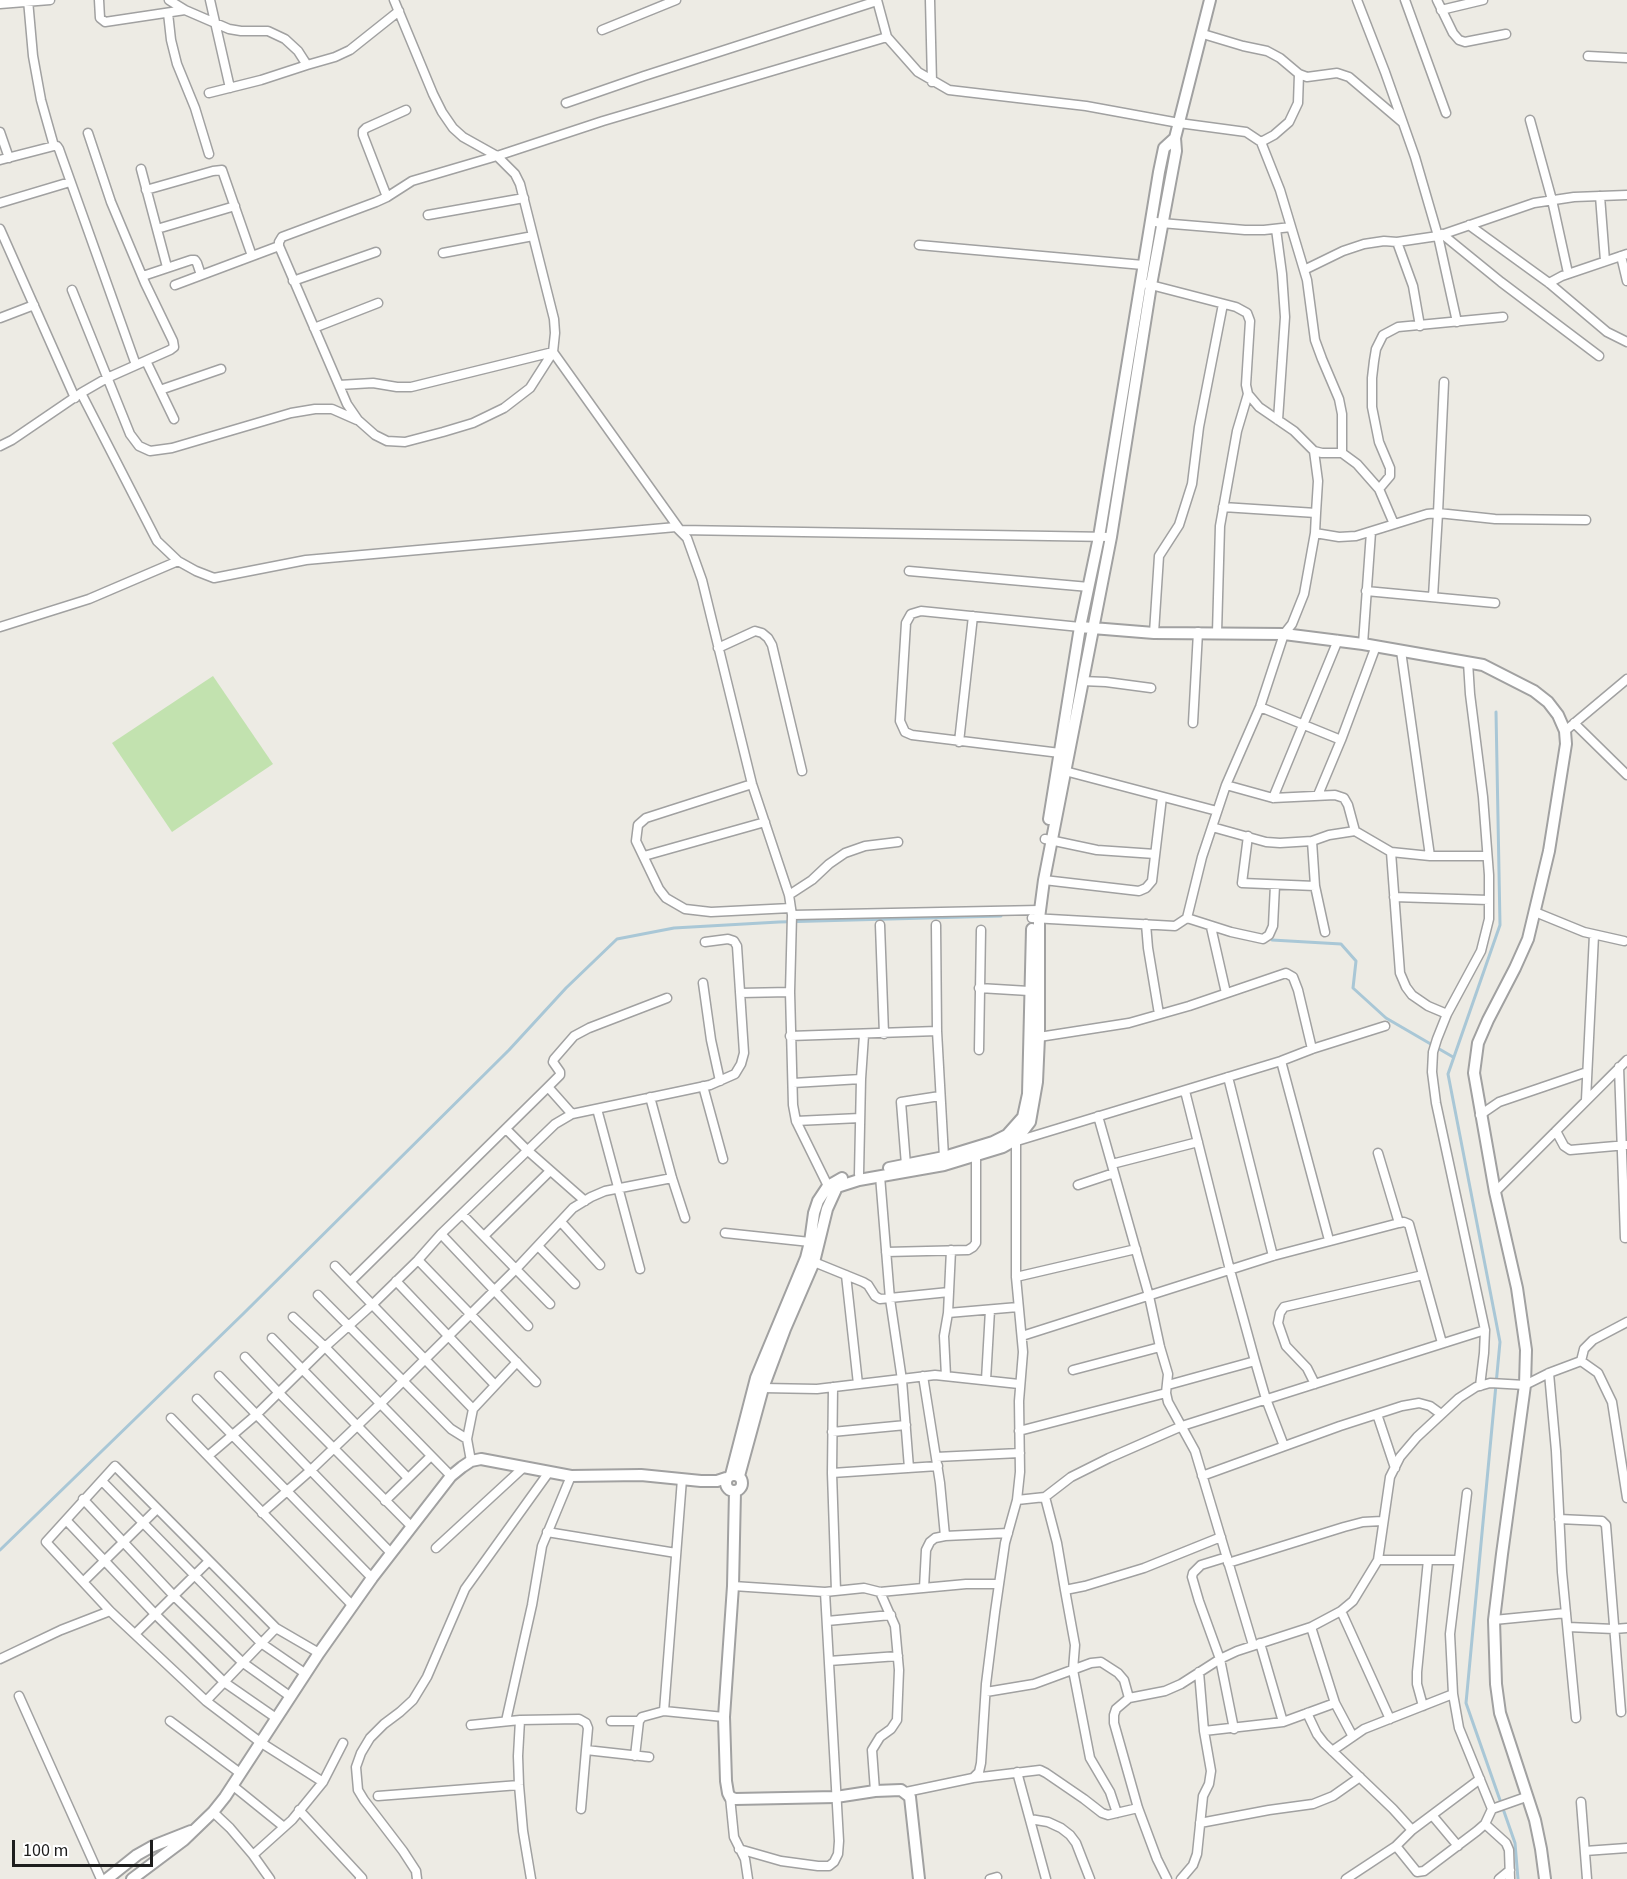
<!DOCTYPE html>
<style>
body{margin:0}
#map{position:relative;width:1627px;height:1879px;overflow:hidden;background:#edebe4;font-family:"Source Sans 3",sans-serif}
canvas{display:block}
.scale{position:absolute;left:12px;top:1840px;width:141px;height:27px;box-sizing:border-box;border:3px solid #1d1d1d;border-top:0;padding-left:8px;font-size:18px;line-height:21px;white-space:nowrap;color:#1d1d1d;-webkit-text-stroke:4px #fff;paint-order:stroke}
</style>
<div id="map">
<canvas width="1627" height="1879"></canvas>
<div class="scale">100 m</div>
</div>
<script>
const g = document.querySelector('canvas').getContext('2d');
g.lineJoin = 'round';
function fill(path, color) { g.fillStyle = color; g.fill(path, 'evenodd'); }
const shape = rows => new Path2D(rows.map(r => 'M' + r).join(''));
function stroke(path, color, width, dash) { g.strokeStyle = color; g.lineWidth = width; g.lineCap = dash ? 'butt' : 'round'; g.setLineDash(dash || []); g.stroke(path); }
fill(shape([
 [213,676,273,764,172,832,112,743]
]), '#c2e2af');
stroke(shape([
 [1496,712,1500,925,1448,1074,1500,1342,1466,1703,1515,1843,1518,1879],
 [1272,940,1341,944,1356,961,1353,988,1386,1018,1453,1057],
 [0,1550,243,1314,509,1050,566,988,617,939,674,928,779,922,1001,916]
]), '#a9c7d6', 3);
const minor = shape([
 [28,0,33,56,41,100,54,146],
 [99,0,100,18,105,22,185,10],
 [169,0,185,10,229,29,241,31,268,31,285,39,298,51,307,65,335,57,350,50,399,11],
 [210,0,230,88],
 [394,0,433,94,442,112,453,128,463,137,497,156,515,174,520,184,554,319,555,333,553,352,530,388,504,408,473,423,443,432,405,442,387,441,375,435,358,420,347,404,279,246,279,242,282,237,376,202,387,197,412,181,497,156,603,121,887,37],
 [877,0,887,37,918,72,949,90,1086,106,1179,123,1246,132,1261,142,1280,190,1307,280,1315,340,1322,359,1339,399,1342,414,1342,453],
 [930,0,932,82],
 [1357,0,1385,72,1415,157,1438,236,1457,322],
 [1405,0,1446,113],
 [1437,0,1453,33,1459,40,1465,42,1506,34],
 [0,4,50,0],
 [1441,10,1483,0],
 [168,13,171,40,177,64,195,108,209,154],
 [602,30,676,0],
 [1203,34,1243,46,1267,51,1280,58,1299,74,1307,77,1337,73,1349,77,1402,122],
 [1588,56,1627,58],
 [209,93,261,80,307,65],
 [566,103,644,76,877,1],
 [1530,120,1552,200,1568,273],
 [0,132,9,158],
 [1261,142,1274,135,1289,122,1298,103,1299,74],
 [0,160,54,146,57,146,59,149,136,365],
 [141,169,167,267],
 [146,190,213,171,222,170,252,256],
 [1600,196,1605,261],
 [387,197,363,135,363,131,366,128,406,110],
 [0,203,70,182],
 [428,215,524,198],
 [1151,221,1161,223,1245,230,1264,230,1291,227],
 [1469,225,1549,283,1607,332,1627,342],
 [0,229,75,398],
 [157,229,235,206],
 [1276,229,1282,274,1285,317,1278,420],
 [1442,234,1501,282,1599,356],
 [1397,242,1413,286,1420,326],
 [919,245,1143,265],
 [443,253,533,236],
 [1621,256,1627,281],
 [1304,270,1343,251,1364,244,1384,241,1397,242,1438,236,1534,203,1574,197,1627,195],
 [143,276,191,260,195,260,197,263,201,275],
 [293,281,376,252],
 [1549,283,1562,276,1627,254],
 [1147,284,1236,307,1247,313,1250,321,1246,385,1248,394,1259,407,1294,431,1314,451,1322,453,1342,453,1357,464,1379,489,1394,524],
 [175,285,279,246],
 [72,290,130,434,139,446,150,451,172,448,291,413,315,409,332,409,357,420],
 [0,318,34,305],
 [314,328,378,303],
 [146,361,174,419],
 [339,385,373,383,397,387,411,387,553,352,680,530,1111,537],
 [160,390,221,369],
 [81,393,157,541,178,561,196,571,214,578,306,560,676,527,687,538,702,580,752,784,789,895,792,915,790,992,793,1105,796,1121,828,1186],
 [0,446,12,440,81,393,107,378,170,350,174,347,173,341,145,283,111,202,88,133],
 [1379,489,1390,476,1390,468,1379,442,1372,407,1372,378,1374,361,1376,349,1383,335,1398,327,1503,317],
 [1223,507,1316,513],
 [1315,533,1339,537,1356,536,1427,514,1438,513,1495,519,1586,520],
 [909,571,1089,587],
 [1366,591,1495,603],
 [1433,597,1438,513,1444,382],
 [0,627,89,599,178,561],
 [1154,633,1159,556,1179,525,1192,484,1199,427,1223,304],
 [1217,633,1220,526,1237,431,1248,394],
 [1363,644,1371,532],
 [718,648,755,631,762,633,768,638,772,645,802,771],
 [1401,651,1430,856],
 [1468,662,1470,694,1483,797,1489,875,1489,919,1481,951,1447,1014,1437,1039,1433,1052,1432,1072,1436,1103,1485,1330,1484,1353,1480,1386],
 [1082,681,1106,682,1151,688],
 [1260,707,1341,740],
 [1193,723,1198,632],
 [1574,723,1627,775],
 [1565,731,1627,679],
 [959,742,973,616],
 [1060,753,912,735,905,732,900,721,906,623,911,614,921,611,1080,627],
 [1061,770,1217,811],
 [752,784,646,818,638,825,636,841,659,889,666,898,685,909,711,912,791,908],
 [1226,785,1273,798,1335,795,1344,798,1348,805,1355,831],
 [1318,795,1341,740,1376,646],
 [1273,798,1338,640],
 [1212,827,1266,842,1280,843,1312,841,1329,835,1355,831,1391,852,1430,856,1487,856],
 [1248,836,1242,883,1315,886],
 [1045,839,1097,850,1155,854],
 [1312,841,1315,886,1325,932],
 [1391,852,1400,973,1406,987,1412,995,1428,1006,1447,1014],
 [644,856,765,822],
 [1044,880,1139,891,1146,888,1152,881,1162,797],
 [789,895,812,880,829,864,845,853,865,846,898,842],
 [1394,897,1489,900],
 [1535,912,1584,932,1624,941],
 [792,915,1040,910],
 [1032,918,1175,926,1187,918,1202,857,1226,785,1260,707,1284,634,1292,624,1304,594,1315,533,1316,513,1318,481,1314,451],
 [1187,918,1231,932,1263,939,1269,935,1273,926,1275,885],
 [1146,924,1148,948,1159,1014],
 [880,925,884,1034],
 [1211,927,1226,993],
 [703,983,711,1040,720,1081],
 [979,988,1029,991],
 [740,993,790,992],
 [937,1031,944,1157],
 [790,1036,937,1031,936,925],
 [1039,1037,1129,1023,1189,1006,1286,973,1293,977,1298,990,1312,1049],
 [979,1050,981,930],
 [1281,1061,1329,1240],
 [1619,1067,1625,1238],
 [1228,1077,1273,1256],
 [793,1083,861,1079],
 [703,1086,723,1159],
 [548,1087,560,1075,560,1072,553,1062,554,1059,574,1036,589,1028,667,998],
 [1185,1091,1230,1270,1255,1361,1266,1399,1284,1446],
 [650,1097,672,1178,685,1218],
 [1586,1100,1594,935],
 [597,1109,640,1269],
 [1480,1115,1499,1102,1587,1072],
 [1098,1116,1149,1296,1160,1347,1168,1374,1166,1393,1168,1402,1195,1451,1253,1645],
 [796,1121,860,1118],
 [506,1129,527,1150,585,1201],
 [1556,1131,1564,1146,1570,1150,1627,1145],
 [1017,1141,1281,1061,1312,1049,1385,1026],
 [1112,1164,1198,1142],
 [906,1165,901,1102,940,1096],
 [859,1174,861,1079,864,1035],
 [880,1176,890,1299,902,1380,909,1468],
 [1078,1185,1114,1173],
 [1495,1192,1627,1060],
 [462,1214,550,1304],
 [561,1222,600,1265],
 [1399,1223,1404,1222,1409,1224,1442,1343],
 [725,1233,810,1242],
 [441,1234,528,1326],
 [484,1236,550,1171],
 [538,1246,575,1284],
 [886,1252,968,1250,973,1247,976,1243,976,1156],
 [418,1260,536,1382],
 [809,1260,863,1282,868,1285,875,1296,880,1299,949,1292],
 [335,1266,473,1409,467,1439,471,1461],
 [846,1275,858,1384],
 [1016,1277,1136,1249],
 [351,1281,548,1087,572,1114],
 [396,1281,495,1385],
 [318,1295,451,1429,467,1439],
 [948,1313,1018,1307],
 [293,1317,325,1347,451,1476],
 [1022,1336,1273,1256,1399,1223,1378,1153],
 [272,1338,408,1478],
 [245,1357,279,1393,411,1526],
 [1581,1361,1584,1349,1593,1340,1627,1322],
 [1073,1370,1160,1347],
 [1549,1373,1556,1451,1562,1572,1576,1718],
 [219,1376,391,1553],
 [923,1376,940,1483,945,1536],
 [946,1376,944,1336,948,1313,951,1250],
 [986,1380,990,1310],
 [1315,1384,1307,1368,1286,1346,1278,1323,1280,1313,1284,1307,1423,1275],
 [1168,1385,1255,1361],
 [833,1387,832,1473,836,1591],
 [763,1388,817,1389,935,1375,1019,1384],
 [197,1399,372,1578],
 [473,1409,517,1362],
 [1377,1414,1395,1468],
 [171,1418,353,1606],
 [1019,1431,1166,1393],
 [832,1432,906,1425],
 [208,1456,256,1415,325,1347,373,1304,418,1260,441,1234,555,1124,572,1114,710,1085,735,1074,741,1064,744,1053,737,946,734,941,728,939,705,942],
 [936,1457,1020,1453],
 [832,1473,938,1466],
 [1202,1476,1340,1426,1402,1406,1419,1403,1430,1406,1441,1414],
 [682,1479,664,1711,724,1717],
 [102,1481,261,1643,306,1674],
 [1467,1493,1450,1634,1453,1694,1459,1728,1492,1809],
 [1045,1497,1057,1543,1065,1590,1075,1645,1073,1670,1090,1758,1110,1792,1117,1813],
 [83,1499,174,1596,242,1662,291,1697],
 [1017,1500,1045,1497,1071,1477,1109,1458,1182,1426,1485,1330],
 [385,1501,431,1456],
 [262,1513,311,1470,381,1403,516,1269,573,1208,591,1197,605,1191,672,1178],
 [1559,1519,1602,1521,1606,1525,1621,1712],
 [66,1520,155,1614,224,1682,276,1718],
 [547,1532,676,1553],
 [436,1548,524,1467],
 [1227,1557,1201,1565,1193,1573,1192,1577,1199,1601,1220,1659,1234,1729],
 [1378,1560,1458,1560],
 [1228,1563,1344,1527,1363,1522,1382,1521],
 [83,1582,157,1509],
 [733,1586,825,1592,864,1588,880,1592,966,1584,999,1584],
 [924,1588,926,1550,930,1542,935,1538,945,1536,1008,1533],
 [1065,1590,1085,1586,1144,1568,1221,1537],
 [1341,1611,1390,1719],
 [1494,1620,1566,1613],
 [827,1621,891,1615],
 [1311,1627,1335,1703,1352,1735],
 [1568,1627,1614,1629,1627,1628],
 [135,1634,209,1561],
 [1260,1643,1283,1722],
 [319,1653,276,1628,115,1466,46,1542,110,1611,206,1701,260,1742,323,1782],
 [0,1659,61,1630,110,1611],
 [829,1661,898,1656],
 [986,1692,1034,1684,1091,1663,1101,1662,1118,1673,1124,1680,1129,1698],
 [19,1696,101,1879],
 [206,1701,276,1628],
 [1423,1706,1417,1684,1417,1672,1428,1560],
 [1307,1713,1317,1734,1324,1743,1393,1809,1412,1830],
 [520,1720,518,1756,519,1785,523,1831,531,1879],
 [170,1721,240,1773],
 [506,1721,532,1605,542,1546,571,1476],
 [611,1721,639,1721],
 [471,1725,520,1720,579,1719,586,1723,588,1728,586,1750,581,1809],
 [1204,1731,1283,1722,1335,1703],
 [586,1750,649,1757],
 [1332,1751,1364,1729,1453,1694],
 [635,1756,639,1721,642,1717,664,1711],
 [1017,1772,1046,1879],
 [973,1778,1040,1770,1046,1773,1084,1799,1102,1813,1108,1815,1138,1808],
 [232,1785,284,1827],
 [875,1791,872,1750,880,1737,891,1729,897,1720,899,1670,895,1626,880,1592],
 [906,1792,973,1778,979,1772,981,1763,986,1684,995,1612,1005,1543,1017,1500,1020,1472,1019,1401,1023,1352,1016,1277,1016,1135],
 [378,1796,519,1785],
 [730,1797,734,1837,745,1859,748,1879],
 [1581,1802,1587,1879],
 [299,1810,362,1878,360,1879],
 [213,1812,230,1828,253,1855,270,1879],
 [1432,1815,1458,1846],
 [1030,1819,1048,1822,1061,1828,1070,1835,1076,1843,1090,1879],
 [1200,1823,1269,1810,1313,1804,1333,1796,1360,1777],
 [1485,1824,1506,1843,1509,1850,1510,1879],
 [1396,1846,1412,1830,1480,1779],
 [739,1849,781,1861,818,1866,829,1866,834,1862,838,1854,839,1841,825,1592],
 [1585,1851,1627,1848],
 [253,1855,292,1820,323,1782,343,1743],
 [417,1879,416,1871,403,1851,364,1800,358,1790,356,1767,361,1753,370,1738,384,1724,400,1712,413,1700,427,1677,465,1589,549,1472],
 [990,1879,997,1877],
 [1167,1879,1157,1859,1138,1808,1114,1723,1114,1715,1116,1709,1129,1698,1165,1691,1181,1684,1220,1659,1237,1651,1311,1627,1341,1611,1353,1601,1378,1560,1390,1477,1400,1457,1417,1437,1459,1398,1476,1387,1490,1383,1525,1385,1549,1373,1581,1361,1598,1373,1612,1402,1627,1498],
 [1181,1879,1193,1865,1197,1854,1203,1796,1209,1784,1211,1771,1204,1731,1199,1672],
 [1346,1879,1396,1846,1417,1872,1424,1871,1477,1831,1485,1824,1492,1809,1526,1797],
 [1499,1879,1510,1870]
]);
const tertiary = shape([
 [1080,627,1154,633,1284,634,1363,644,1483,665,1534,691,1548,702,1558,715,1565,731,1566,744,1549,851,1528,939,1515,968,1488,1020,1478,1043,1474,1073,1495,1192,1517,1288,1526,1350,1525,1385,1502,1554,1494,1620,1496,1684,1500,1713,1535,1820,1541,1849,1545,1879],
 [1049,819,1080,627,1099,537,1159,172,1164,148,1175,138],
 [889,1168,944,1157,993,1142,1007,1135,1023,1117,1028,1094,1032,929],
 '726 1483a8 8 0 1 1 16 0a8 8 0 1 1-16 0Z',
 [731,1475,756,1378,806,1258,810,1242,814,1213,818,1201,828,1186,842,1178],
 [739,1476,763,1388,785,1329,814,1262,827,1209,837,1187,859,1180,944,1165,1003,1147,1017,1139,1030,1122,1037,1082,1039,1037,1039,918,1044,880,1111,537,1151,285,1176,151,1175,138,1210,0],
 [735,1491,733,1586,724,1717,726,1781,728,1793,730,1797,735,1799,836,1797,875,1791,901,1790,910,1797,919,1879],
 [107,1879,137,1855,153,1846,191,1831],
 [132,1879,184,1840,213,1812,225,1797,319,1653,372,1578,451,1476,462,1467,471,1461,481,1459,571,1476,641,1475,701,1481,717,1481,726,1478]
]);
stroke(minor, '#a1a1a1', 11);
stroke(tertiary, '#a1a1a1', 14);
stroke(minor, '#fff', 8);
stroke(tertiary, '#fff', 10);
</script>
